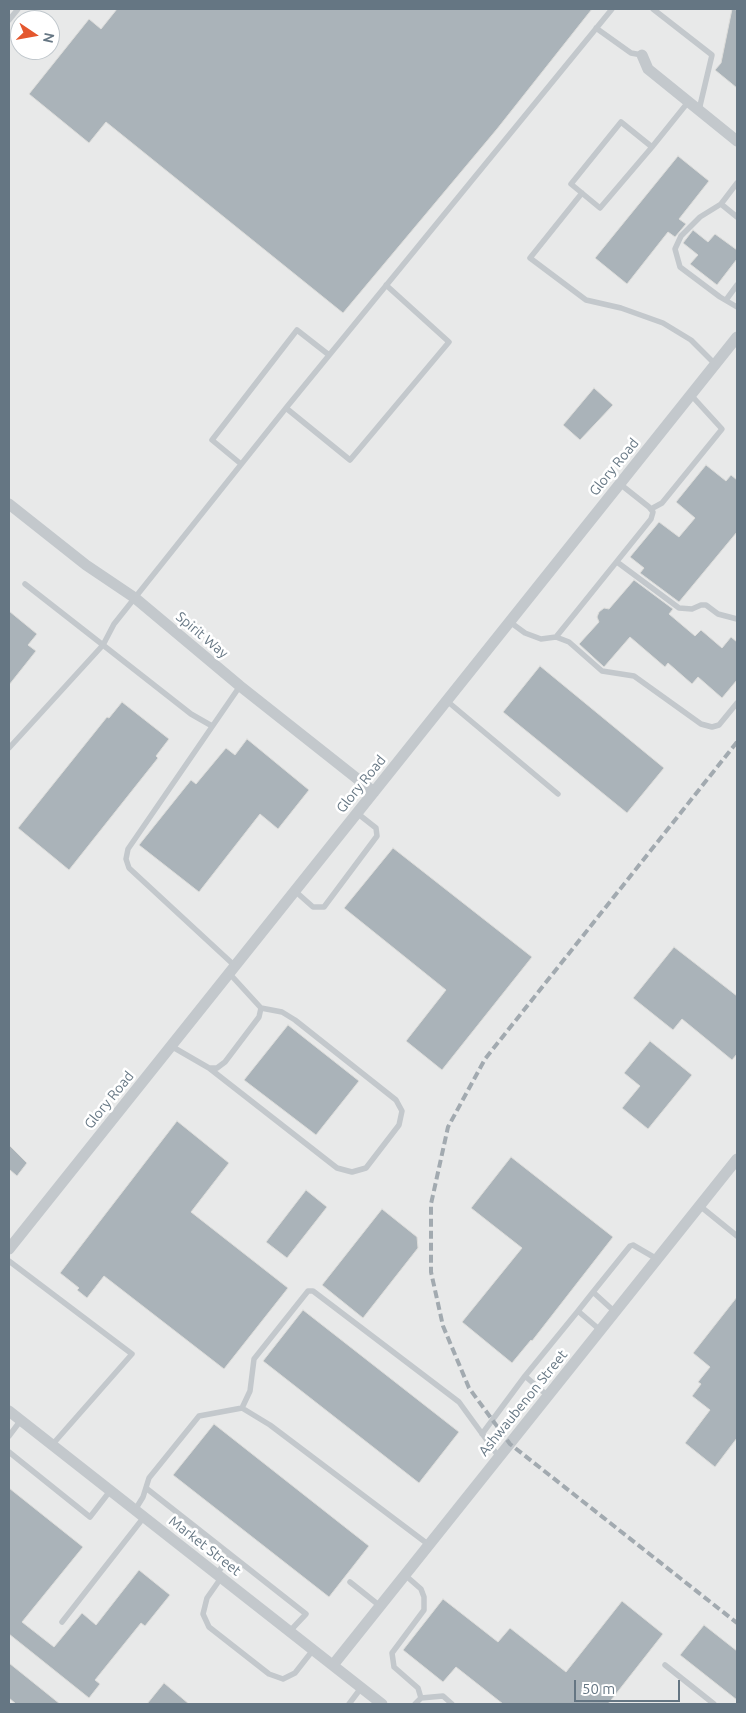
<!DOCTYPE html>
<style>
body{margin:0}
#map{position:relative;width:746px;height:1713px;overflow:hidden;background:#fafaf8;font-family:Ubuntu,sans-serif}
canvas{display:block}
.frame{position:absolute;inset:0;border:10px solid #657683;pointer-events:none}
.north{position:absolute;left:10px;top:10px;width:50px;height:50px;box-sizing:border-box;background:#fff;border:1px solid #c1c8cd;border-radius:50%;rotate:102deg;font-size:14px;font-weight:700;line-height:20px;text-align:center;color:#657683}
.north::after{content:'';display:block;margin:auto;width:18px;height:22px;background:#e4572e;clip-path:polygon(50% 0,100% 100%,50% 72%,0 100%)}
.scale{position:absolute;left:574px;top:1680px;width:106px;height:22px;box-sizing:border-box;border:2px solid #657683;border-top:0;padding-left:6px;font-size:15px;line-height:18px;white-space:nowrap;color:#657683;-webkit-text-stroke:4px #fff;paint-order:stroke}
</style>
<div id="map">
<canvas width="746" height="1713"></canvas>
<div class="frame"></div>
<div class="north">N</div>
<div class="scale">50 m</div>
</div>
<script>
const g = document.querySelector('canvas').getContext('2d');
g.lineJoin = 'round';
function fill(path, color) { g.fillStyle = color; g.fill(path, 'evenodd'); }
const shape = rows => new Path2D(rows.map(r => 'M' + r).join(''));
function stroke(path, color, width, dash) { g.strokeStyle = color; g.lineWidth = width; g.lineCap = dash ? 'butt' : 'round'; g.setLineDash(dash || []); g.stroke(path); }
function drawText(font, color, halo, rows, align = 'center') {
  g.font = font + ' Ubuntu,sans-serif'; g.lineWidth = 5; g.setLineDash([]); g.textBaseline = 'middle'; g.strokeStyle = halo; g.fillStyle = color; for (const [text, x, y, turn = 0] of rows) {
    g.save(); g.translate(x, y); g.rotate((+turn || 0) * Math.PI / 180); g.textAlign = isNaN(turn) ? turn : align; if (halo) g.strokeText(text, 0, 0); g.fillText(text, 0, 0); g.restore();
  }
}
fill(shape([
 [9,9,737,9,737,1704,9,1704],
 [20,20,50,20,50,50,20,50]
]), '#e8e9e9');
const building = shape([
 [117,9,592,9,497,129,343,313,106,122,89,143,29,94,89,19,101,29,117,9],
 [732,9,737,10,737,88,715,70,721,63,732,9],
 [678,156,709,181,679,219,686,224,675,237,668,232,627,284,595,258,678,156],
 [693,230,708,242,715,234,737,250,737,259,717,285,690,264,698,255,683,243,693,230],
 [594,388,613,405,580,440,563,425,594,388],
 [706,465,726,481,731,475,737,480,737,532,679,602,640,573,644,568,630,557,659,522,679,537,695,518,676,502,706,465],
 [634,580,673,609,669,614,695,636,701,630,722,648,731,637,737,642,737,680,722,698,698,677,692,684,668,663,665,667,630,637,604,667,579,644,599,622,597,617,599,612,604,608,609,609,634,580],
 [9,611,37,634,28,645,36,651,9,685,9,611],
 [540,666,664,768,627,813,503,712,540,666],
 [122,702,169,739,156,756,158,758,69,870,18,828,107,717,109,718,122,702],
 [247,739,309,790,278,829,260,814,199,892,139,845,191,780,196,784,226,748,235,755,247,739],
 [393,848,532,957,442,1070,406,1041,446,990,344,908,393,848],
 [674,947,737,996,737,1054,732,1060,682,1019,673,1030,633,998,674,947],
 [288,1025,359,1081,316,1135,244,1080,288,1025],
 [650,1041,692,1075,648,1129,622,1108,640,1086,624,1073,650,1041],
 [177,1121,229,1163,191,1212,288,1288,224,1369,104,1276,87,1298,77,1290,79,1288,60,1273,177,1121],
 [9,1145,27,1163,17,1176,10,1170,9,1171,9,1145],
 [511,1157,613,1237,532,1341,531,1340,512,1363,462,1322,522,1248,471,1208,511,1157],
 [306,1190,327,1207,287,1258,266,1242,306,1190],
 [382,1209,417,1237,418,1248,363,1318,322,1285,382,1209],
 [737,1297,737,1438,715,1467,685,1443,710,1410,692,1396,701,1384,698,1382,710,1367,693,1353,737,1297],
 [303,1310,459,1432,419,1483,263,1361,303,1310],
 [214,1424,369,1546,329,1597,173,1475,214,1424],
 [9,1488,83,1547,22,1622,54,1647,82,1613,96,1625,139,1570,170,1595,145,1626,141,1623,95,1680,100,1684,89,1698,9,1634,9,1488],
 [443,1599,498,1642,510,1628,566,1672,622,1601,663,1634,608,1704,503,1704,456,1667,443,1682,403,1650,443,1599],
 [704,1625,737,1651,737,1700,680,1655,704,1625],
 [9,1663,60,1704,16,1704,9,1698,9,1663],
 [164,1683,189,1704,147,1704,164,1683]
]);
fill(building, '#aab3b9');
stroke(building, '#dcdcda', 1);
stroke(shape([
 [653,9,712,55,699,110],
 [9,20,18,9],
 [596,28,631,53,642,55],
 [652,147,621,122,571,184,600,208,652,147,689,101],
 [737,183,721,204,700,217,681,236,675,249,680,267,720,297,737,307],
 [582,193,530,258,586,300,621,308,663,323,691,340,715,364],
 [721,204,737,217],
 [726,300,737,285],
 [286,408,350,460,449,342,386,285],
 [241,464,212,440,297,330,329,355],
 [651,509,662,503,722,429,691,395],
 [617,562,679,608,692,609,701,605,706,605,718,614,737,619],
 [510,622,525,633,541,639,556,637,569,642,602,671,634,676,701,724,712,727,719,725,737,703],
 [556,637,651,519,653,512,649,507,620,484],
 [447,701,558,794],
 [212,726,191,714,103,645,114,624,286,408,612,9],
 [9,748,103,645,25,584],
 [295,891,313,907,324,907,377,836,376,828,357,813],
 [235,966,129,868,126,859,128,849,240,686],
 [171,1046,209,1068,217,1068,225,1062,259,1017,261,1008,229,973],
 [209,1068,337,1168,352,1172,366,1168,399,1125,402,1111,396,1100,295,1020,282,1012,261,1008],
 [700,1206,737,1236],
 [9,1261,132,1354,52,1445],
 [593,1292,578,1311,600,1330],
 [615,1312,593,1292,630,1246,633,1245,657,1259],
 [548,1396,525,1376,578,1311],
 [242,1408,250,1391,254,1359,308,1291,313,1291,459,1402,499,1457],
 [482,1434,525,1376],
 [9,1436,21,1420],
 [9,1452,90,1517,110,1491],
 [146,1488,306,1614,290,1631],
 [135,1510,143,1497,149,1478,199,1416,242,1408,270,1425,429,1545],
 [217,1574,230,1555],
 [405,1575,421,1589,424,1597,424,1610,392,1653,394,1667,418,1688,421,1698,415,1704],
 [221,1578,207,1598,203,1614,209,1627,269,1674,283,1679,295,1673,313,1650],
 [350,1582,380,1606],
 [62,1622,144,1517],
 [665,1665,714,1704],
 [421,1698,443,1696,452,1704],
 [349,1704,361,1688]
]), '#c3c8cc', 5.5);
stroke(shape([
 [642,55,648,69,737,141],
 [9,504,86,565,135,598,240,686,374,792],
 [9,1249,737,337],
 [9,1411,382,1704],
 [333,1665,737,1159]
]), '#c3c8cc', 11);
stroke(shape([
 [737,742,485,1059,448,1127,431,1204,431,1272,443,1326,469,1388,510,1444,737,1623]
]), '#a2aab0', 4, [8, 4]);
drawText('14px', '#657683', '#fff', [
 ["Glory Road",614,467,-51],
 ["Spirit Way",202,635,40],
 ["Glory Road",361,784,-51],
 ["Glory Road",109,1100,-51],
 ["Ashwaubenon Street",523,1403,-51],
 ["Market Street",205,1546,38]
]);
</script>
